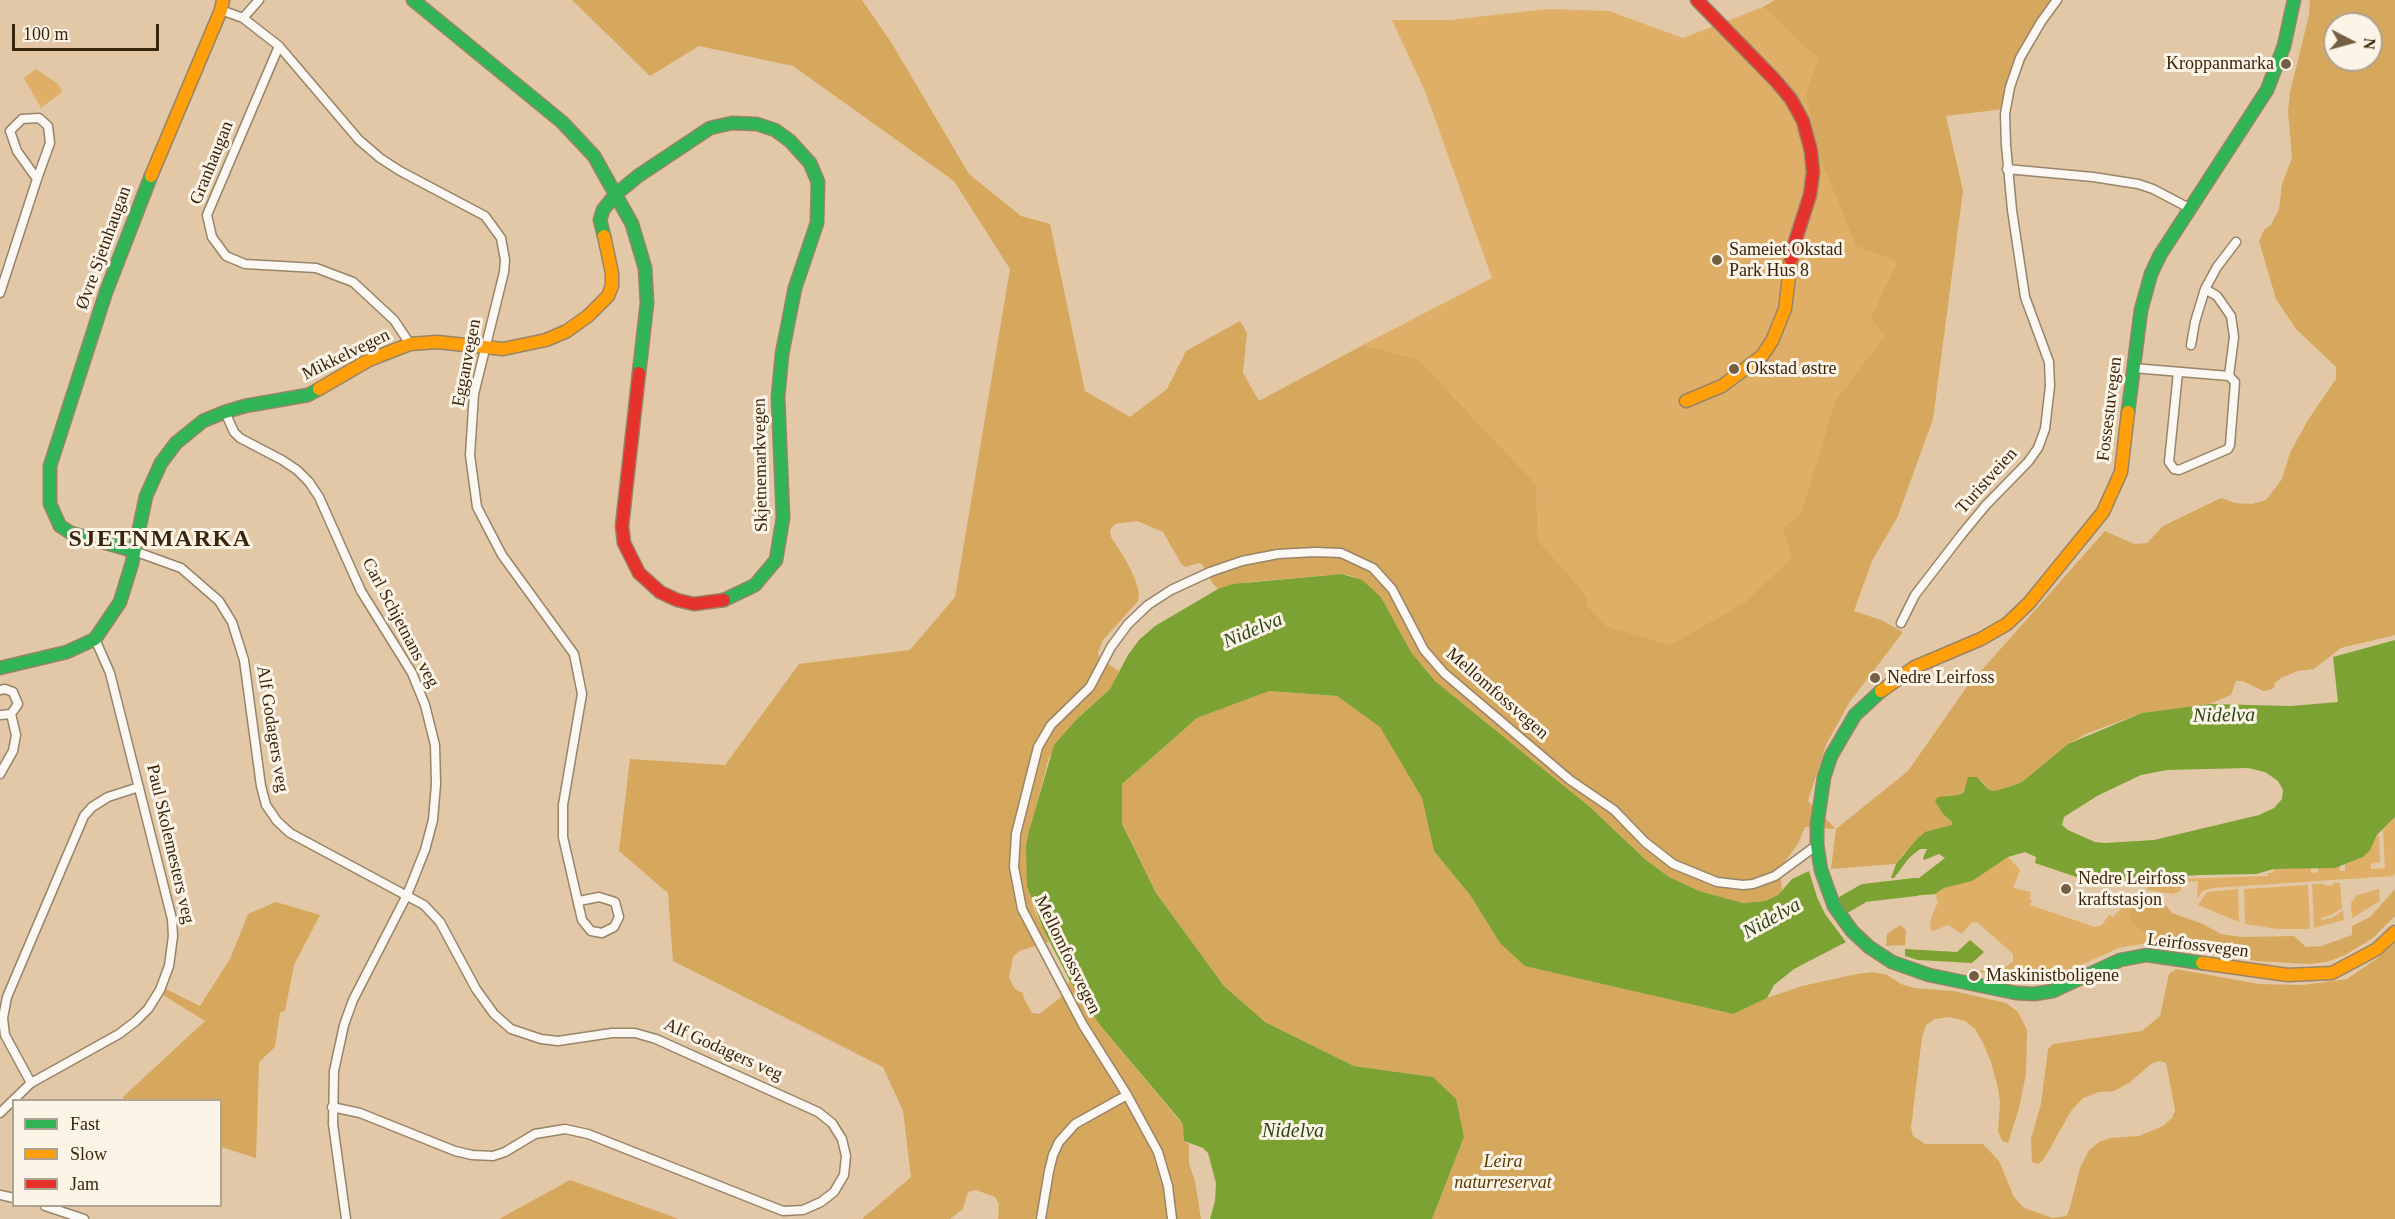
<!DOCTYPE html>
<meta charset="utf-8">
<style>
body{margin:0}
#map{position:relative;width:2395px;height:1219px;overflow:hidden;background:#e2c8a6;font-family:"Times New Roman",serif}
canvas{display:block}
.legend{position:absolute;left:12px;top:1099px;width:210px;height:108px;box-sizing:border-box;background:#fdf4e8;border:2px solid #aea290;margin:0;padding:8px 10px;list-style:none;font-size:18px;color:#38260c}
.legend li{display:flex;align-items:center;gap:12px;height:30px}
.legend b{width:30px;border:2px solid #aea290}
.north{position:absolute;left:2323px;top:12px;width:60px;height:60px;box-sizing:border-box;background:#fdf4e8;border:2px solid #aea290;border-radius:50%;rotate:96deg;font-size:16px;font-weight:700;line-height:24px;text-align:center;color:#38260c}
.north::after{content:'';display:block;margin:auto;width:21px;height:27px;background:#745f42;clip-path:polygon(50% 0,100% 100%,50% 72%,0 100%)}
.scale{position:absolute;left:12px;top:24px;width:147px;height:27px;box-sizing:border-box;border:3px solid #38260c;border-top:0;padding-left:8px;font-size:18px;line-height:21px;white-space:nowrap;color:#38260c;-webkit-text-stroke:4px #fdf4e8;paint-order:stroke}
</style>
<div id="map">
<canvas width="2395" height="1219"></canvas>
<ul class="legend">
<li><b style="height:8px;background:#30b455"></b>Fast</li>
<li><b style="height:8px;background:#ff9f0a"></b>Slow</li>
<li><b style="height:8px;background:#e5322d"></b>Jam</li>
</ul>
<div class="north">N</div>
<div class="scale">100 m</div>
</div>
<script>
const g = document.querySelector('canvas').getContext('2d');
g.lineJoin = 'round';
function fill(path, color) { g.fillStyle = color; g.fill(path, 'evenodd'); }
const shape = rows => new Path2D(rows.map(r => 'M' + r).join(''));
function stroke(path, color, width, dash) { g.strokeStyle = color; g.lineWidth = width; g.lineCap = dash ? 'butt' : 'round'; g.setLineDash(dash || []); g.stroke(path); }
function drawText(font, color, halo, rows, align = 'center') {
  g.font = font + ' "Times New Roman",serif'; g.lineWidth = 6; g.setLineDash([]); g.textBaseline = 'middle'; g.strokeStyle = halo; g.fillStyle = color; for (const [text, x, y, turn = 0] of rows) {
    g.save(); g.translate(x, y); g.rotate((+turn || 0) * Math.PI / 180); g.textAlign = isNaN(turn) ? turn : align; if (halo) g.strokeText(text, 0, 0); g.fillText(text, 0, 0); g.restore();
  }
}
fill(shape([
 [1763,7,1818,59,1805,95,1821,160,1897,261,1870,319,1885,335,1835,401,1801,512,1783,528,1791,558,1745,602,1670,645,1607,626,1586,606,1587,596,1538,540,1536,484,1418,359,1363,345,1492,278,1425,91,1392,20,1450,20,1548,9,1609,11,1683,38],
 [36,69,58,84,62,92,41,108,24,78],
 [2395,817,2395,874,2393,876,2212,888,2203,891,2197,899,2198,881,2184,882,2180,891,2173,894,2147,890,2147,880,2268,876,2268,873,2273,873,2274,869,2311,868,2311,873,2318,872,2318,868,2340,866,2340,871,2345,871,2345,864,2363,857,2379,834,2380,862,2371,864,2371,869,2385,868,2383,830],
 [2008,857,2020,870,2013,888,2031,892,2029,899,2032,900,2030,905,2095,927,2102,925,2109,915,2113,917,2124,905,2132,902,2128,919,2153,942,2119,948,2054,977,2037,982,2021,982,1980,972,1981,970,1998,973,2013,961,2013,954,1977,922,1971,923,1962,934,1948,925,1933,931,1930,928,1931,918,1938,902,1935,894,1944,888,1972,880],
 [2333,883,2340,883,2342,908,2331,915,2321,918,2321,920,2332,918,2343,910,2344,920,2314,928,2312,884,2324,884,2325,886,2333,885],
 [2308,885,2310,929,2277,929,2245,924,2244,889],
 [2238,889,2239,922,2198,905,2207,892],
 [2379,889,2380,901,2352,918,2351,903,2357,895]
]), '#dfaf68');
fill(shape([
 [572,0,862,0,891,42,969,174,1021,216,1050,224,1085,391,1130,417,1167,389,1186,351,1240,321,1247,333,1243,373,1259,401,1363,345,1418,359,1536,484,1538,540,1587,596,1587,606,1607,626,1670,645,1745,602,1791,558,1783,528,1801,512,1835,401,1885,335,1870,319,1897,261,1856,246,1821,160,1805,95,1818,59,1763,7,1775,0,2062,0,2037,35,2004,109,1946,116,1963,191,1933,419,1898,516,1872,561,1854,611,1881,620,1903,632,1849,703,1826,745,1808,801,1836,829,1908,771,1966,688,2105,531,2134,544,2147,543,2163,526,2221,498,2235,503,2252,504,2266,500,2282,479,2290,453,2308,420,2336,379,2336,367,2296,329,2276,299,2259,241,2264,230,2271,225,2279,209,2282,184,2292,158,2288,111,2290,92,2309,15,2310,0,2395,0,2395,635,2341,648,2314,669,2298,671,2281,678,2275,683,2274,688,2269,690,2263,691,2243,681,2236,681,2231,695,2209,704,2142,713,2088,733,2068,744,2022,782,2009,787,1994,791,1988,789,1981,780,1958,795,1945,796,1943,814,1952,822,1952,825,1903,854,1896,864,1831,869,1836,829,1805,827,1798,844,1780,868,1782,890,1778,895,1765,901,1743,903,1699,891,1669,877,1646,860,1590,807,1435,681,1411,652,1381,597,1352,576,1342,574,1249,582,1218,589,1213,584,1202,564,1198,563,1186,567,1182,565,1163,532,1137,521,1115,524,1110,530,1111,537,1126,560,1135,579,1139,593,1138,601,1103,640,1098,653,1099,658,1119,671,1114,682,1110,689,1077,719,1049,757,1026,845,1033,907,1049,942,1019,951,1013,957,1009,978,1015,989,1023,993,1024,998,1032,1013,1039,1014,1060,998,1070,981,1100,1025,1183,1125,1186,1143,1189,1144,1189,1164,1195,1181,1201,1219,998,1219,999,1204,995,1197,976,1190,968,1192,963,1209,950,1219,862,1219,911,1177,903,1111,883,1067,673,961,668,893,619,851,630,759,725,765,799,664,910,650,955,597,1010,269,954,181,793,66,699,46,650,76],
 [2335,24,2371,24,2371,60,2335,60],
 [1268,691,1337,696,1381,727,1422,798,1434,851,1470,895,1500,943,1656,996,1732,1014,1767,998,1802,986,1857,974,1873,972,1887,975,1901,984,1914,988,1953,991,2006,1003,2018,1012,2027,1030,2026,1074,2019,1108,2008,1143,2002,1141,1998,1131,2000,1102,1998,1088,1991,1062,1983,1043,1975,1029,1965,1021,1950,1017,1935,1019,1926,1025,1922,1037,1911,1128,1913,1136,1925,1144,1983,1144,1999,1161,2014,1197,2024,1208,2053,1218,2066,1216,2069,1211,2080,1168,2089,1150,2099,1142,2110,1138,2139,1136,2163,1126,2172,1118,2175,1110,2166,1063,2160,1061,2151,1064,2129,1083,2114,1091,2099,1092,2083,1098,2071,1111,2044,1159,2038,1164,2032,1162,2031,1139,2041,1104,2048,1049,2053,1044,2142,1031,2160,1016,2169,974,2176,969,2259,984,2303,985,2347,979,2382,955,2395,942,2395,1219,1432,1219,1464,1137,1433,1077,1354,1066,1265,1022,1224,986,1156,893,1122,824,1122,784,1197,718],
 [2395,889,2395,916,2373,938,2345,955,2327,962,2309,964,2257,961,2153,942,2128,919,2132,902,2147,897,2162,900,2172,913,2203,924,2221,934,2241,937,2294,936,2306,947,2322,946,2352,935,2352,926,2370,917],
 [276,902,320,915,294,965,285,1011,280,1012,275,1047,259,1062,256,1158,221,1147,220,1100,124,1100,123,1097,205,1021,163,995,166,989,200,1006,230,959,248,914],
 [1900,925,1906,930,1905,945,1886,946,1887,934],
 [570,1180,679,1219,499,1219]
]), '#d6a85e');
fill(shape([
 [1342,574,1362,580,1381,597,1411,652,1435,681,1590,807,1646,860,1669,877,1699,891,1743,903,1765,901,1778,895,1792,879,1809,871,1821,905,1846,942,1794,969,1774,985,1767,998,1733,1014,1525,966,1500,943,1470,895,1434,851,1422,798,1380,727,1337,696,1269,691,1197,718,1122,784,1122,824,1156,893,1224,986,1265,1022,1354,1066,1433,1077,1456,1099,1464,1137,1432,1219,1210,1219,1215,1201,1216,1183,1208,1153,1203,1148,1184,1141,1183,1125,1179,1119,1100,1025,1070,981,1043,929,1027,886,1026,845,1029,831,1054,745,1077,719,1110,689,1128,655,1139,640,1155,626,1218,589,1233,584],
 [2395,640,2395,817,2377,835,2370,850,2363,857,2335,868,2274,869,2256,874,2199,875,2125,881,2106,887,2035,863,2036,857,2025,852,2008,857,1972,881,1944,888,1935,894,1898,897,1891,891,1903,882,1919,878,1945,858,1939,854,1924,860,1923,858,1927,849,1920,849,1909,858,1894,878,1891,878,1896,864,1917,839,1925,832,1952,825,1952,822,1943,814,1935,801,1938,797,1958,795,1964,792,1968,777,1977,777,1988,789,1994,791,2009,787,2022,782,2068,744,2142,713,2209,704,2291,706,2338,702,2333,657],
 [2248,768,2265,772,2278,781,2283,790,2282,799,2274,808,2259,815,2154,840,2105,843,2095,842,2068,830,2062,825,2064,817,2097,796,2141,775,2167,770],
 [1970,940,1984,952,1972,963,1918,960,1905,956,1905,949,1957,952]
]), '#7ba233');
fill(shape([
 [1809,871,1812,871,1828,913,1849,942,1846,942,1825,914,1817,897]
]), '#e2c8a6');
stroke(shape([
 [1845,904,1864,893,1915,887]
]), '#7ba233', 18);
const street = shape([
 [221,10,243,18,279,46,359,140,380,158,400,171,485,216,501,238,505,260,504,272,474,394,470,455,477,507,502,555,574,654,582,694,563,805,563,837,582,920,591,931,602,933,614,927,619,917,615,902,599,897,579,901],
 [243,18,259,0],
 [279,46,207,215,212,237,226,256,245,264,316,268,353,282,394,320,410,344],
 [2007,169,2093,177,2138,184,2153,189,2191,209],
 [0,293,37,179,50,143,48,126,39,118,22,119,10,131,17,151,37,179],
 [2191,345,2195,322,2205,289],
 [2133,368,2229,376,2235,382,2230,445,2228,449,2179,470,2174,469,2169,462,2178,372],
 [2229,376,2234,337,2231,316,2217,296,2205,289,2217,267,2236,242],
 [225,412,234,432,240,438,282,460,297,470,309,482,319,497,361,591,412,673,425,705,435,745,436,784,433,820,425,850,407,895,353,1000,344,1025,334,1071,333,1124,346,1219],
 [134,551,181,568,219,601,232,622,244,660,261,786,266,805,277,821,290,833,424,905,440,922,476,989,494,1014,511,1029,541,1039,558,1041,612,1033,635,1033,656,1039,818,1112,832,1123,842,1139,846,1156,844,1175,834,1192,821,1202,803,1210,783,1211,588,1134,565,1129,535,1134,505,1152,493,1156,472,1155,455,1151,360,1113,332,1107],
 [1901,623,1915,595,1962,534,1986,505,2028,462,2038,448,2045,429,2050,386,2049,362,2025,297,2012,210,2006,145,2005,114,2010,87,2020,58,2041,22,2057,0],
 [0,690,5,689,13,692,18,704,11,714,0,715],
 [0,774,13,751,16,735,11,714],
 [31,1083,5,1035,3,1018,7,997,84,816,92,807,108,797,139,787],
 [0,1113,31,1083,119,1034,136,1021,148,1009,160,990,169,966,173,936,172,919,110,673,95,639],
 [0,1195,14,1198],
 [45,1206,84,1219],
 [1041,1219,1049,1171,1053,1155,1059,1142,1075,1124,1127,1095],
 [1172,1219,1168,1186,1158,1152,1127,1095,1083,1025,1022,909,1014,867,1016,834,1038,747,1051,725,1090,687,1111,647,1128,624,1148,605,1171,590,1210,572,1242,561,1278,554,1315,552,1341,553,1373,568,1392,589,1424,650,1444,673,1570,780,1614,810,1645,842,1673,864,1717,882,1743,885,1753,884,1775,876,1817,845]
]);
const fast = shape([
 [413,0,562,122,594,156,632,224,645,268,647,303,639,373],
 [604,236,600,220,603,210,615,195,638,176,710,128,732,123,757,124,775,130,790,141,810,163,818,182,817,223,795,288,782,354,778,397,783,518,776,560,755,585,724,600],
 [2128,412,2141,310,2151,274,2160,255,2267,90,2284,46,2294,0],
 [134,551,71,533,60,526,50,504,50,466,106,292,151,176],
 [0,668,67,652,95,639,120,602,132,563,146,496,161,463,176,443,203,421,225,412,245,406,308,395,319,389],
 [1881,691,1855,715,1831,756,1824,777,1817,825,1817,845,1821,870,1834,906,1852,931,1869,947,1892,962,1929,975,2016,993,2034,994,2053,991,2120,960,2147,955,2202,963]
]);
const slow = shape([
 [151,176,221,10,223,0],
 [319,389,369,360,410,344,437,342,503,349,546,340,567,331,588,316,608,296,612,286,612,273,604,236],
 [1686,401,1722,386,1762,356,1772,341,1785,309,1791,260],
 [1881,691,1915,667,1981,639,2007,624,2029,603,2103,512,2121,472,2128,412],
 [2202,963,2288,975,2332,973,2377,949,2395,932]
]);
const jam = shape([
 [1697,0,1775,80,1791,99,1803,121,1811,151,1813,172,1810,195,1793,248,1791,260],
 [639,373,622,526,624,543,639,573,660,592,677,600,694,604,724,600]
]);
stroke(street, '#988468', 11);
stroke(fast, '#988468', 15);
stroke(slow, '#988468', 15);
stroke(jam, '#988468', 15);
stroke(street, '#fbf7f2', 8);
stroke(fast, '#30b455', 12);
stroke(slow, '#ff9f0a', 12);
stroke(jam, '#e5322d', 12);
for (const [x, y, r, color] of [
 [2286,64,6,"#745f42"],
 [1717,260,6,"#745f42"],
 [1734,369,6,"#745f42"],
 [1875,678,6,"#745f42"],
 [2066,889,6,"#745f42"],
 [1974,976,6,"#745f42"]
]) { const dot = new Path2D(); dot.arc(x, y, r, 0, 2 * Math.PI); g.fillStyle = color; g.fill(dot); stroke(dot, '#fdf4e8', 2); }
drawText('18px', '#38260c', '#fdf4e8', [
 ["Kroppanmarka",2274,64,"right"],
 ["Sameiet Okstad",1729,250],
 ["Park Hus 8",1729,271],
 ["Okstad østre",1746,369],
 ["Nedre Leirfoss",1887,678],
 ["Nedre Leirfoss",2078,879],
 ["kraftstasjon",2078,900],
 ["Maskinistboligene",1986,976]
], 'left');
drawText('18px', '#38260c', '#fdf4e8', [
 ["Granhaugan",212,163,-68],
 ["Øvre Sjetnhaugan",104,248,-70],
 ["Mikkelvegen",346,355,-26],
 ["Egganvegen",467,363,-79],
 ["Fossestuvegen",2110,409,-83],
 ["Skjetnemarkvegen",761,465,-91],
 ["Turistveien",1987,481,-48],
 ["Carl Schjetnans veg",400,623,62],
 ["Mellomfossvegen",1497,694,41],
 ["Alf Godagers veg",272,729,81],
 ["Paul Skolemesters veg",170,844,77],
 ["Leirfossvegen",2198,946,7],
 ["Mellomfossvegen",1067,955,64],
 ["Alf Godagers veg",723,1050,24]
]);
drawText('italic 18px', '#5c3b02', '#fdf4e8', [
 ["Leira",1503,1162],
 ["naturreservat",1503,1183]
]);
drawText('italic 20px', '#2a4516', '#fdf4e8', [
 ["Nidelva",1253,631,-23],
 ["Nidelva",2224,716,-1],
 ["Nidelva",1772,919,-29],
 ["Nidelva",1293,1132]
]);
g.letterSpacing = '1.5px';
drawText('bold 24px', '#38260c', '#fdf4e8', [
 ["SJETNMARKA",160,540]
]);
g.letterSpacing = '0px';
</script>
